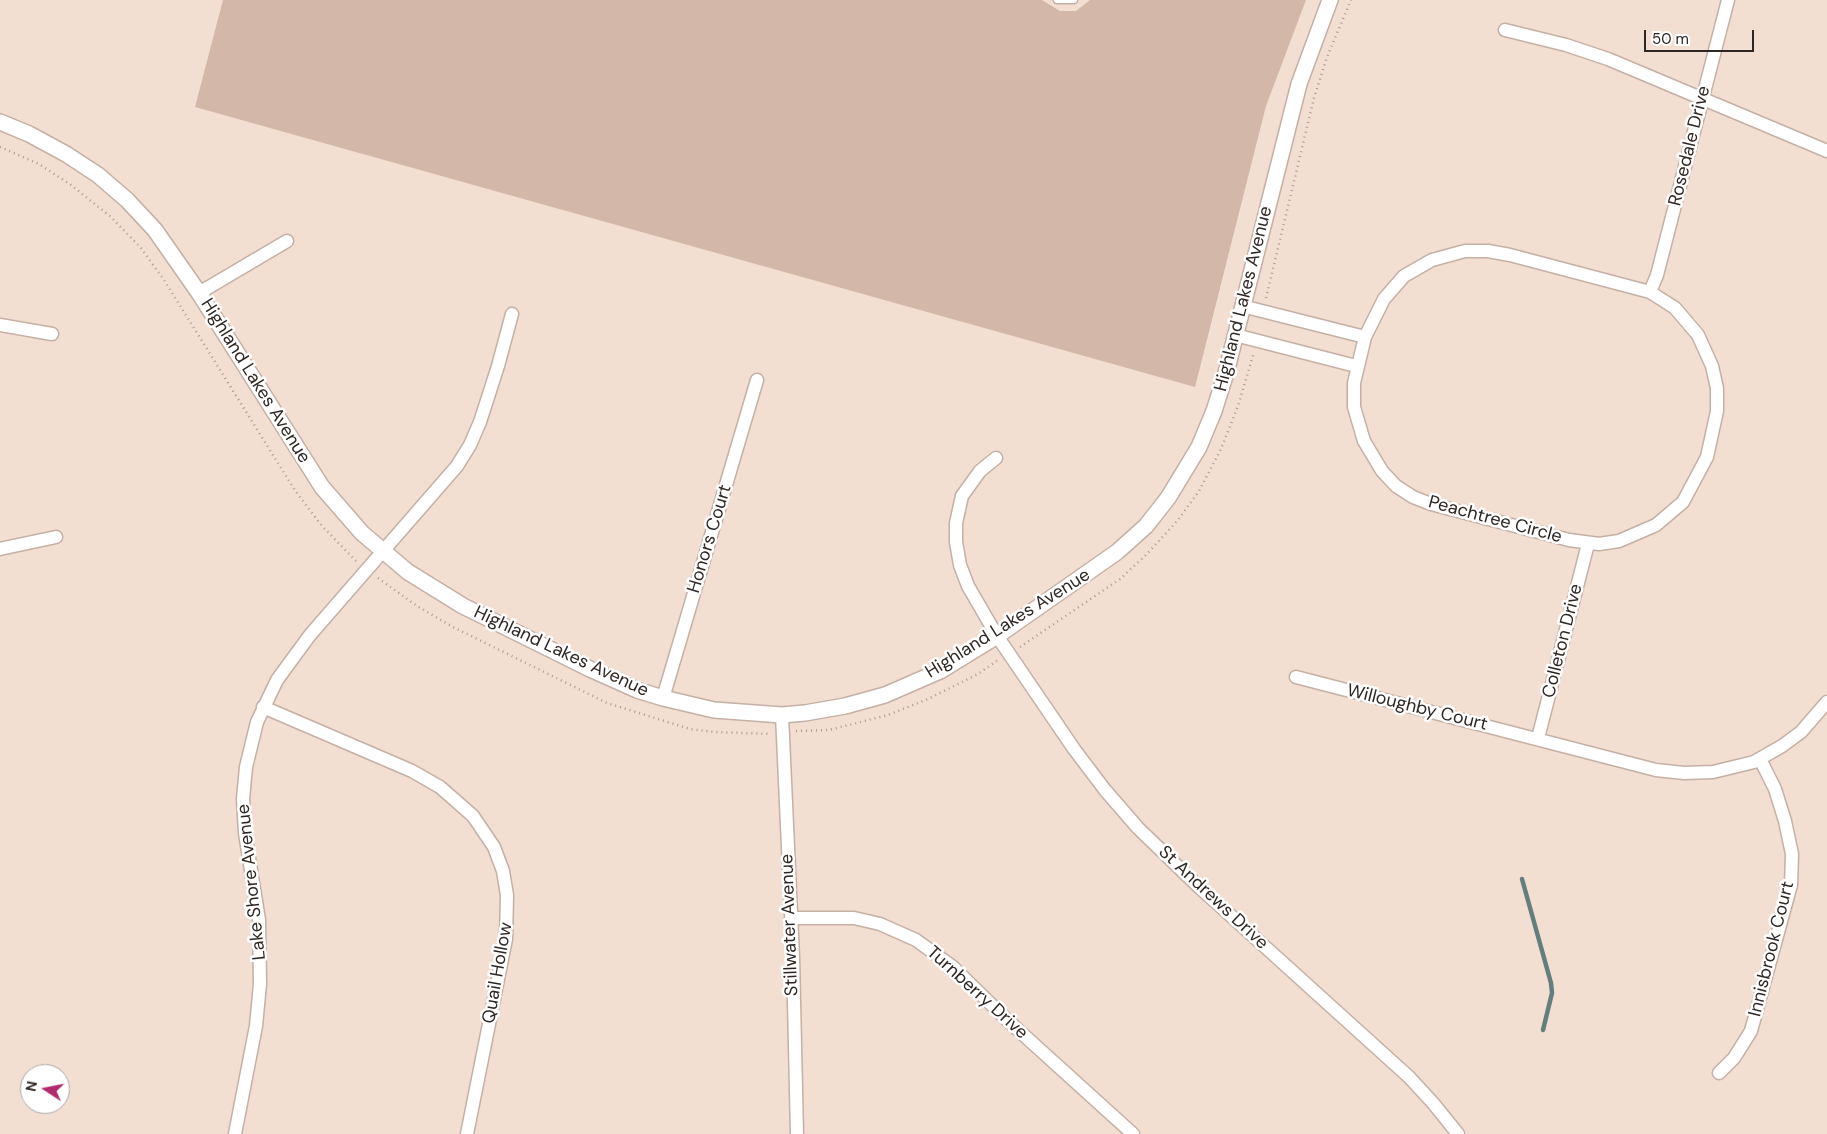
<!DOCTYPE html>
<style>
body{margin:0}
#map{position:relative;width:1827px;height:1134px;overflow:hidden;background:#f3ded2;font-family:"DM Sans",sans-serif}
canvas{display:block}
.north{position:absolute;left:20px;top:1064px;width:50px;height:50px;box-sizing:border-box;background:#fff;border:1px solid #aba8a7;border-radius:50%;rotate:281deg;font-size:14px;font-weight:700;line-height:20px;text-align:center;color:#2e2622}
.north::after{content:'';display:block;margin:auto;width:18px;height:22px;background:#b12a6e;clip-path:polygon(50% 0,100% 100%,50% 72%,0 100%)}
.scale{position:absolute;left:1644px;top:30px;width:110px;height:22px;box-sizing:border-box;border:2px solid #2e2622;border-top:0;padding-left:6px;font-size:15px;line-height:18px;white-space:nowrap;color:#2e2622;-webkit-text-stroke:4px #fff;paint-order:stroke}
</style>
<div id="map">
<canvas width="1827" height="1134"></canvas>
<div class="north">N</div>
<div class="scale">50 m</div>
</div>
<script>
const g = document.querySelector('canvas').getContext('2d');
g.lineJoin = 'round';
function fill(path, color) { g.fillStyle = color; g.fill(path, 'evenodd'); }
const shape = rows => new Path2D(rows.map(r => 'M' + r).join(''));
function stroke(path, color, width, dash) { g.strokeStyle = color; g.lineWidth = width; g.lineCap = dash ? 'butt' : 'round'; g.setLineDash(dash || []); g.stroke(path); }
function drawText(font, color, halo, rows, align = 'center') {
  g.font = font + ' "DM Sans",sans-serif'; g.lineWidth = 5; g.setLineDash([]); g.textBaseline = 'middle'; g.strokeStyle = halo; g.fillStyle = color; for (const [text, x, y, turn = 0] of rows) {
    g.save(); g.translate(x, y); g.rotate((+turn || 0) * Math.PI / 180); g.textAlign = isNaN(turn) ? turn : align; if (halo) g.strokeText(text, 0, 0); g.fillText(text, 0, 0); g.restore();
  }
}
fill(shape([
 [223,0,1042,0,1060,11,1076,11,1090,0,1306,0,1266,106,1195,387,195,107]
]), '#d3b8a9');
stroke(shape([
 [1522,879,1551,983,1552,993,1543,1030]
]), '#637e7f', 4.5);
const service = shape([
 [1057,0,1074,0]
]);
const minor = shape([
 [1505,30,1566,45,1608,59,1827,151],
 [1465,251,1488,251,1510,255,1650,292,1675,308,1698,335,1712,366,1717,388,1717,411,1707,457,1683,502,1656,525,1619,541,1599,544,1569,540,1431,504,1413,497,1396,486,1382,471,1364,441,1354,407,1354,383,1365,337,1384,299,1404,276,1432,260,1465,251],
 [1650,292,1657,275,1728,0],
 [199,293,287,241],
 [1242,306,1365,337],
 [0,325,52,334],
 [1235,335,1356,366],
 [996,458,980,471,962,496,956,523,956,542,960,565,968,586,997,636,1074,749,1105,790,1138,828,1199,887,1409,1077,1433,1103,1458,1134],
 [0,549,56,537],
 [1296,677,1656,770,1684,773,1713,772,1754,762,1782,746,1801,732,1827,702],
 [663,698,757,380],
 [263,707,412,771,440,787,473,816,494,847,503,871,507,895,506,939,467,1134],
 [782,715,793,957,797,1134],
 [1538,738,1588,544],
 [791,918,854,918,880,924,916,940,953,967,1006,1019,1133,1134],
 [1719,1073,1734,1058,1751,1031,1791,885,1792,854,1785,821,1775,789,1760,759],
 [235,1134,256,1026,260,984,259,920,245,833,243,799,246,767,257,722,277,680,310,635,457,466,470,445,480,422,498,366,512,314]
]);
const tertiary = shape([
 [0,122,29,134,66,154,98,175,127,200,155,230,199,293,322,487,362,533,408,572,463,606,590,669,637,690,663,698,714,710,782,715,805,713,845,706,885,695,940,671,997,636,1117,552,1146,526,1168,498,1199,447,1214,411,1226,373,1299,84,1330,0]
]);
stroke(service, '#c4b0a4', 9);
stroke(minor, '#c4b0a4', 15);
stroke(tertiary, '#c4b0a4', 18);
stroke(shape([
 [0,147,39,164,71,185,111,217,141,248,164,280,296,492,322,526,356,561],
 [1266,298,1314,98,1327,57,1351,0],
 [378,578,417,606,453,627,607,703,690,729,714,732,771,734],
 [1020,647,1120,579,1147,554,1178,520,1199,491,1221,449,1238,406,1254,352],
 [796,731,829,730,888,715,928,699,978,674,998,660]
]), '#ab9b92', 2.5, [1, 4]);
stroke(service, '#fff', 6);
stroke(minor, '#fff', 12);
stroke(tertiary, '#fff', 15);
drawText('18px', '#2e2622', '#fff', [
 ["Rosedale Drive",1690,146,-76],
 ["Highland Lakes Avenue",1244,299,-76],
 ["Highland Lakes Avenue",255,381,58],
 ["Peachtree Circle",1495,520,15],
 ["Honors Court",710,539,-73],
 ["Highland Lakes Avenue",1008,624,-32],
 ["Colleton Drive",1563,641,-76],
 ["Highland Lakes Avenue",561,652,25],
 ["Willoughby Court",1417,708,14],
 ["Lake Shore Avenue",252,882,-96],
 ["St Andrews Drive",1213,898,43],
 ["Stillwater Avenue",790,925,-92],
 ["Innisbrook Court",1772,949,-76],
 ["Quail Hollow",498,973,-80],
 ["Turnberry Drive",977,993,42]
]);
</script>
